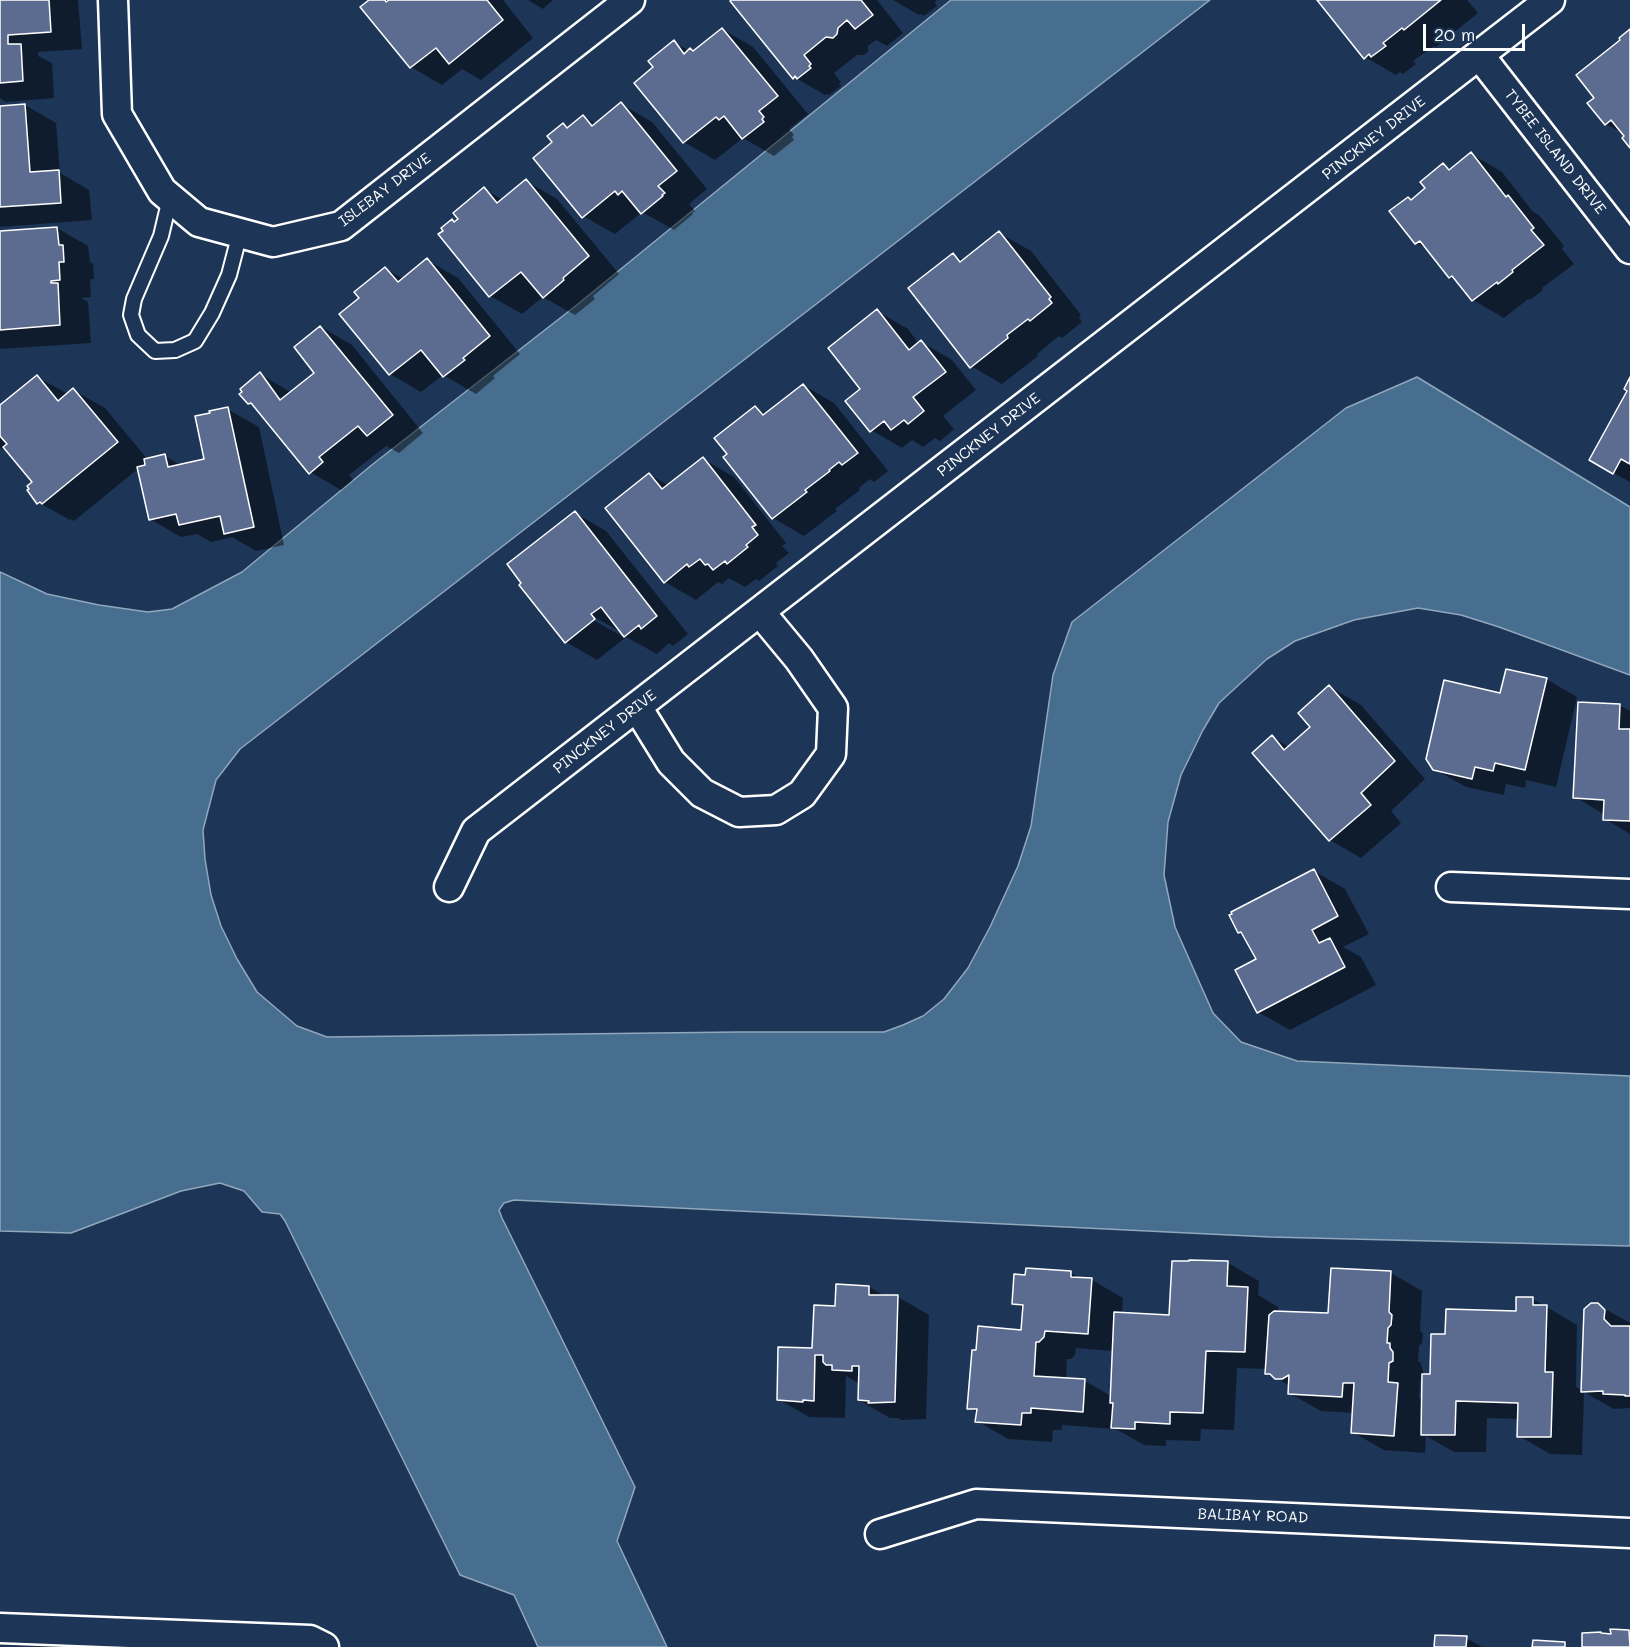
<!DOCTYPE html>
<style>
body{margin:0}
#map{position:relative;width:1630px;height:1647px;overflow:hidden;background:#1d3557;font-family:Mali,sans-serif}
canvas{display:block}
.scale{position:absolute;left:1423px;top:24px;width:102px;height:27px;box-sizing:border-box;border:3px solid #fff;border-top:0;padding-left:8px;font-size:18px;line-height:21px;white-space:nowrap;color:#fff;-webkit-text-stroke:4px #1d3557;paint-order:stroke}
</style>
<div id="map">
<canvas width="1630" height="1647"></canvas>
<div class="scale">20 m</div>
</div>
<script>
const g = document.querySelector('canvas').getContext('2d');
g.lineJoin = 'round';
function fill(path, color) { g.fillStyle = color; g.fill(path, 'evenodd'); }
const shape = rows => new Path2D(rows.map(r => 'M' + r).join(''));
function stroke(path, color, width, dash) { g.strokeStyle = color; g.lineWidth = width; g.lineCap = dash ? 'butt' : 'round'; g.setLineDash(dash || []); g.stroke(path); }
function drawText(font, color, halo, rows, align = 'center') {
  g.font = font + ' Mali,sans-serif'; g.lineWidth = 5; g.setLineDash([]); g.textBaseline = 'middle'; g.strokeStyle = halo; g.fillStyle = color; for (const [text, x, y, turn = 0] of rows) {
    g.save(); g.translate(x, y); g.rotate((+turn || 0) * Math.PI / 180); g.textAlign = isNaN(turn) ? turn : align; if (halo) g.strokeText(text, 0, 0); g.fillText(text, 0, 0); g.restore();
  }
}
const water = shape([
 [951,0,1210,0,240,749,216,780,203,830,205,859,211,895,221,926,237,959,257,992,297,1026,327,1037,738,1032,884,1032,903,1025,923,1016,944,999,968,968,990,927,1018,866,1031,826,1053,675,1072,622,1346,408,1417,377,1630,507,1630,675,1499,627,1461,615,1418,608,1354,620,1295,641,1267,659,1219,703,1203,730,1181,775,1168,822,1164,875,1175,927,1213,1013,1241,1042,1297,1061,1630,1076,1630,1246,1270,1237,514,1200,504,1203,499,1210,502,1218,635,1487,617,1541,667,1647,538,1647,514,1595,460,1575,285,1221,280,1214,262,1212,244,1191,220,1183,181,1191,71,1233,0,1231,0,572,47,594,99,605,148,612,172,609,242,572,373,464,573,308,951,0]
]);
fill(water, '#476e8f');
stroke(water, '#91a8bc', 1.5);
fill(shape([
 [0,0,78,0,82,49,38,52,38,56,52,63,54,98,6,102,0,98],
 [371,0,503,0,533,38,481,80,462,69,442,85,411,67,363,7],
 [528,0,553,0,543,9],
 [734,0,877,0,903,33,887,46,876,40,868,46,868,52,864,55,857,55,834,73,841,82,839,84,841,86,829,95,827,94,825,95,794,77],
 [893,0,936,0,935,3,937,6,924,16,921,14,919,15],
 [1319,0,1467,0,1478,13,1436,47,1434,46,1413,61,1416,64,1403,74,1400,72,1396,75,1365,57],
 [722,29,753,47,808,114,789,129,794,135,792,137,794,140,774,156,743,138,715,160,684,142,636,83,655,67,674,42,689,51,694,52],
 [1630,31,1630,146,1624,134,1606,124,1596,99,1622,40],
 [621,104,652,122,707,189,689,204,695,211,692,213,693,214,674,230,642,212,615,234,583,216,554,142,564,125,569,128,583,116,596,124],
 [25,105,56,123,60,173,89,190,92,220,0,227,0,107],
 [1471,154,1502,172,1533,212,1539,215,1564,246,1562,249,1574,264,1542,288,1543,290,1530,300,1528,299,1504,318,1473,300,1457,281,1450,277,1429,250,1416,243,1412,201,1427,188,1443,165,1451,170],
 [526,181,557,199,619,274,593,296,595,299,575,315,543,297,522,314,490,296,441,235,452,221,455,223,460,219,484,189,503,200],
 [57,228,88,246,90,262,93,264,94,279,90,279,91,297,81,298,88,302,91,343,0,349,0,232],
 [999,233,1031,251,1081,315,1079,318,1082,322,1062,338,1059,336,1037,354,1038,356,1002,384,971,366,953,254,964,261],
 [427,260,458,278,520,354,493,376,495,378,476,394,443,375,421,392,390,374,342,314,361,298,385,269,404,279],
 [877,311,908,329,919,344,921,342,952,360,976,390,943,416,954,429,940,441,935,438,923,447,912,440,902,448,871,430,862,389],
 [321,327,352,345,423,433,399,453,386,446,349,475,353,480,341,490,310,472,257,408,249,403,260,374,292,393,317,373],
 [37,377,68,394,73,390,105,408,148,460,165,456,181,465,206,460,227,409,259,427,284,545,256,551,232,537,211,542,197,534,181,537,150,519,139,468,74,521,71,519,70,520,38,502,34,482,11,454,0,448,0,407],
 [1630,380,1630,482,1591,460,1629,390],
 [803,385,834,403,888,471,874,482,870,479,859,488,860,490,835,509,837,511,804,536,773,518,725,457,729,454,755,408,767,414],
 [703,459,734,477,786,543,782,546,789,553,776,563,778,566,759,581,756,579,745,587,729,578,722,584,718,582,696,600,665,582,649,474,669,486],
 [575,513,606,531,688,634,673,646,669,643,657,654,626,637,624,634,589,614,588,617,625,638,597,660,566,642],
 [1546,679,1577,697,1556,787,1526,780,1525,788,1506,784,1504,795,1466,787,1434,769,1501,695],
 [1330,687,1361,705,1425,779,1391,811,1401,823,1361,858,1330,840,1272,737,1289,747,1312,727],
 [1619,705,1630,711,1630,834,1605,819,1605,815,1575,797],
 [1314,871,1345,889,1369,934,1343,947,1361,957,1376,985,1290,1030,1258,1012,1237,971,1258,960,1245,935,1240,932],
 [1228,1263,1259,1281,1258,1295,1278,1307,1278,1312,1330,1315,1391,1273,1422,1291,1420,1331,1423,1334,1422,1343,1419,1346,1418,1361,1421,1363,1424,1375,1432,1376,1447,1336,1517,1312,1533,1299,1577,1325,1576,1387,1583,1391,1598,1305,1630,1323,1630,1408,1614,1409,1584,1392,1582,1455,1550,1454,1519,1436,1519,1419,1487,1418,1486,1452,1454,1452,1426,1436,1425,1453,1384,1450,1352,1432,1354,1413,1321,1411,1289,1393,1290,1386,1267,1373,1267,1369,1237,1368,1234,1430,1201,1429,1200,1441,1166,1440,1166,1446,1144,1445,1114,1428,1114,1429,1062,1425,1062,1430,1053,1430,1052,1442,1008,1439,977,1421,978,1413,969,1408,977,1351,1023,1331,1024,1309,1014,1303,1070,1272,1082,1279,1092,1280,1123,1298,1122,1314,1171,1316],
 [1076,1348,1113,1351,1111,1396,1085,1381,1066,1380,1067,1359,1071,1359,1075,1355],
 [1424,1378,1423,1399,1419,1397,1420,1381],
 [869,1287,885,1296,898,1297,929,1315,926,1419,901,1420,898,1418,890,1418,859,1400,860,1384,846,1376,845,1418,809,1417,778,1399,814,1349,837,1308],
 [1466,1638,1482,1647,1435,1647]
]), '#0007');
const building = shape([
 [0,0,49,0,51,32,8,35,8,44,21,44,23,81,0,83,0,0],
 [369,0,385,0,386,2,389,0,487,0,503,20,449,64,436,48,410,68,360,7,369,0],
 [731,0,861,0,873,15,855,29,847,20,838,28,837,34,833,38,826,37,804,55,811,64,809,66,811,68,797,79,795,76,793,79,730,1,731,0],
 [1317,0,1441,0,1404,30,1402,28,1383,43,1386,46,1371,57,1369,54,1364,59,1317,0],
 [722,28,778,96,759,111,764,117,762,119,764,122,742,139,724,116,719,120,716,117,683,143,634,83,653,67,648,61,674,40,684,54,690,48,693,51,722,28],
 [1630,29,1630,148,1622,138,1624,136,1611,120,1605,125,1587,103,1594,98,1576,75,1620,40,1619,38,1630,29],
 [621,102,677,171,658,186,665,193,662,195,663,196,641,214,622,191,618,195,615,191,582,218,533,158,552,142,547,136,563,123,567,128,583,115,592,126,621,102],
 [25,104,30,172,59,170,61,203,0,207,0,106,25,104],
 [1471,152,1506,197,1508,195,1534,228,1531,230,1544,245,1512,270,1513,272,1498,284,1497,282,1472,301,1452,276,1449,278,1420,241,1415,244,1389,211,1408,197,1411,200,1425,188,1420,182,1443,163,1449,170,1471,152],
 [526,179,589,256,563,278,564,280,543,298,521,272,489,297,438,234,443,231,441,228,452,219,454,222,458,219,453,213,484,187,497,203,526,179],
 [57,227,59,245,63,245,64,262,59,262,60,280,51,281,51,283,58,283,60,325,0,330,0,231,57,227],
 [999,231,1051,297,1049,299,1052,303,1030,321,1028,319,1007,335,1008,338,970,368,908,288,953,253,960,262,999,231],
 [427,258,490,336,463,358,465,360,443,377,421,350,389,375,339,314,359,298,354,292,385,267,398,282,427,258],
 [877,309,909,350,921,340,946,372,913,397,924,411,908,424,904,420,891,430,884,421,870,432,845,401,860,389,828,348,877,309],
 [320,326,393,415,367,436,358,426,319,457,323,462,309,474,251,403,248,404,239,394,242,392,240,389,260,372,280,400,314,373,294,347,320,326],
 [37,375,58,401,73,388,118,442,42,504,40,502,37,504,27,490,29,489,27,486,32,482,3,447,7,444,0,436,0,405,37,375],
 [1630,377,1630,464,1621,459,1613,474,1589,460,1627,391,1624,389,1630,377],
 [803,384,858,453,842,465,839,462,829,470,830,471,805,490,807,492,772,519,723,457,727,454,714,438,755,406,763,415,803,384],
 [228,407,254,527,224,534,220,516,179,525,176,514,149,520,137,467,145,465,144,459,165,454,168,467,204,459,195,416,210,413,209,411,228,407],
 [703,457,756,525,752,527,758,535,746,545,748,547,727,564,725,561,713,570,708,564,705,565,700,559,689,567,687,564,664,583,605,508,649,473,662,489,703,457],
 [575,511,657,616,641,629,639,625,624,637,601,607,591,614,595,619,565,643,519,585,521,583,507,564,575,511],
 [1506,669,1547,678,1525,770,1495,763,1493,771,1475,767,1472,779,1433,770,1426,759,1444,680,1500,693,1506,669],
 [1329,685,1395,761,1361,793,1371,805,1329,841,1252,753,1272,735,1284,750,1310,727,1298,713,1329,685],
 [1578,702,1620,704,1619,729,1630,729,1630,821,1603,820,1604,800,1573,798,1578,702],
 [1314,869,1338,916,1312,930,1319,943,1330,938,1345,967,1257,1013,1235,970,1256,959,1241,932,1238,933,1229,915,1232,914,1231,912,1314,869],
 [1189,1260,1228,1261,1227,1286,1248,1287,1245,1352,1206,1351,1203,1413,1170,1412,1170,1424,1135,1422,1135,1429,1111,1428,1113,1403,1110,1403,1114,1312,1169,1315,1172,1261,1189,1261,1189,1260],
 [1026,1268,1071,1271,1071,1277,1092,1278,1088,1334,1045,1331,1044,1337,1039,1342,1036,1342,1034,1376,1085,1379,1083,1412,1031,1408,1031,1413,1022,1413,1021,1425,975,1422,977,1409,967,1409,972,1350,976,1350,978,1326,1021,1330,1023,1305,1012,1304,1014,1274,1025,1275,1026,1268],
 [1331,1268,1391,1271,1389,1312,1392,1315,1391,1325,1388,1328,1387,1343,1390,1343,1390,1348,1393,1352,1393,1361,1389,1363,1388,1382,1398,1383,1394,1436,1351,1433,1354,1383,1343,1383,1342,1397,1288,1394,1289,1375,1282,1379,1275,1379,1270,1374,1265,1374,1269,1315,1274,1311,1328,1313,1331,1268],
 [836,1284,869,1286,869,1295,898,1295,895,1402,868,1403,869,1401,858,1400,859,1366,852,1366,852,1371,832,1370,832,1365,826,1365,823,1362,823,1355,815,1355,814,1401,803,1400,803,1402,777,1400,778,1347,812,1348,814,1305,835,1306,836,1284],
 [1516,1297,1533,1297,1533,1305,1547,1305,1545,1372,1553,1372,1551,1437,1517,1437,1518,1403,1456,1401,1455,1435,1421,1435,1422,1374,1430,1374,1431,1334,1445,1334,1446,1309,1516,1311,1516,1297],
 [1591,1303,1598,1303,1605,1310,1604,1319,1611,1326,1630,1326,1630,1396,1625,1396,1625,1395,1603,1394,1603,1391,1581,1392,1584,1309,1591,1303],
 [1610,1629,1629,1630,1630,1647,1582,1647,1582,1633,1601,1632,1601,1633,1611,1634,1610,1629],
 [1435,1635,1467,1636,1466,1647,1434,1647,1435,1635],
 [1533,1640,1565,1642,1565,1647,1532,1647,1533,1640]
]);
fill(building, '#5b6c90');
stroke(building, '#fff', 1.5);
const service = shape([
 [170,198,161,236,134,299,131,315,138,335,155,351,175,350,195,341,212,313,229,275,240,233]
]);
const minor = shape([
 [113,0,117,114,162,191,199,222,273,242,341,226,630,0],
 [1480,56,1630,249],
 [637,707,671,762,702,793,739,812,776,810,802,794,831,754,833,708,799,659,760,612],
 [449,887,476,831,1550,0],
 [1451,887,1630,894],
 [880,1534,976,1504,1630,1533],
 [0,1628,310,1640,324,1647]
]);
stroke(service, '#fff', 18);
stroke(minor, '#fff', 33);
stroke(service, '#1d3557', 14);
stroke(minor, '#1d3557', 28);
drawText('15px', '#fff', '#1d3557', [
 ["PINCKNEY DRIVE",1374,138,-38],
 ["TYBEE ISLAND DRIVE",1555,152,52],
 ["ISLEBAY DRIVE",385,190,-37],
 ["PINCKNEY DRIVE",989,435,-38],
 ["PINCKNEY DRIVE",605,732,-38],
 ["BALIBAY ROAD",1253,1516,2]
]);
</script>
